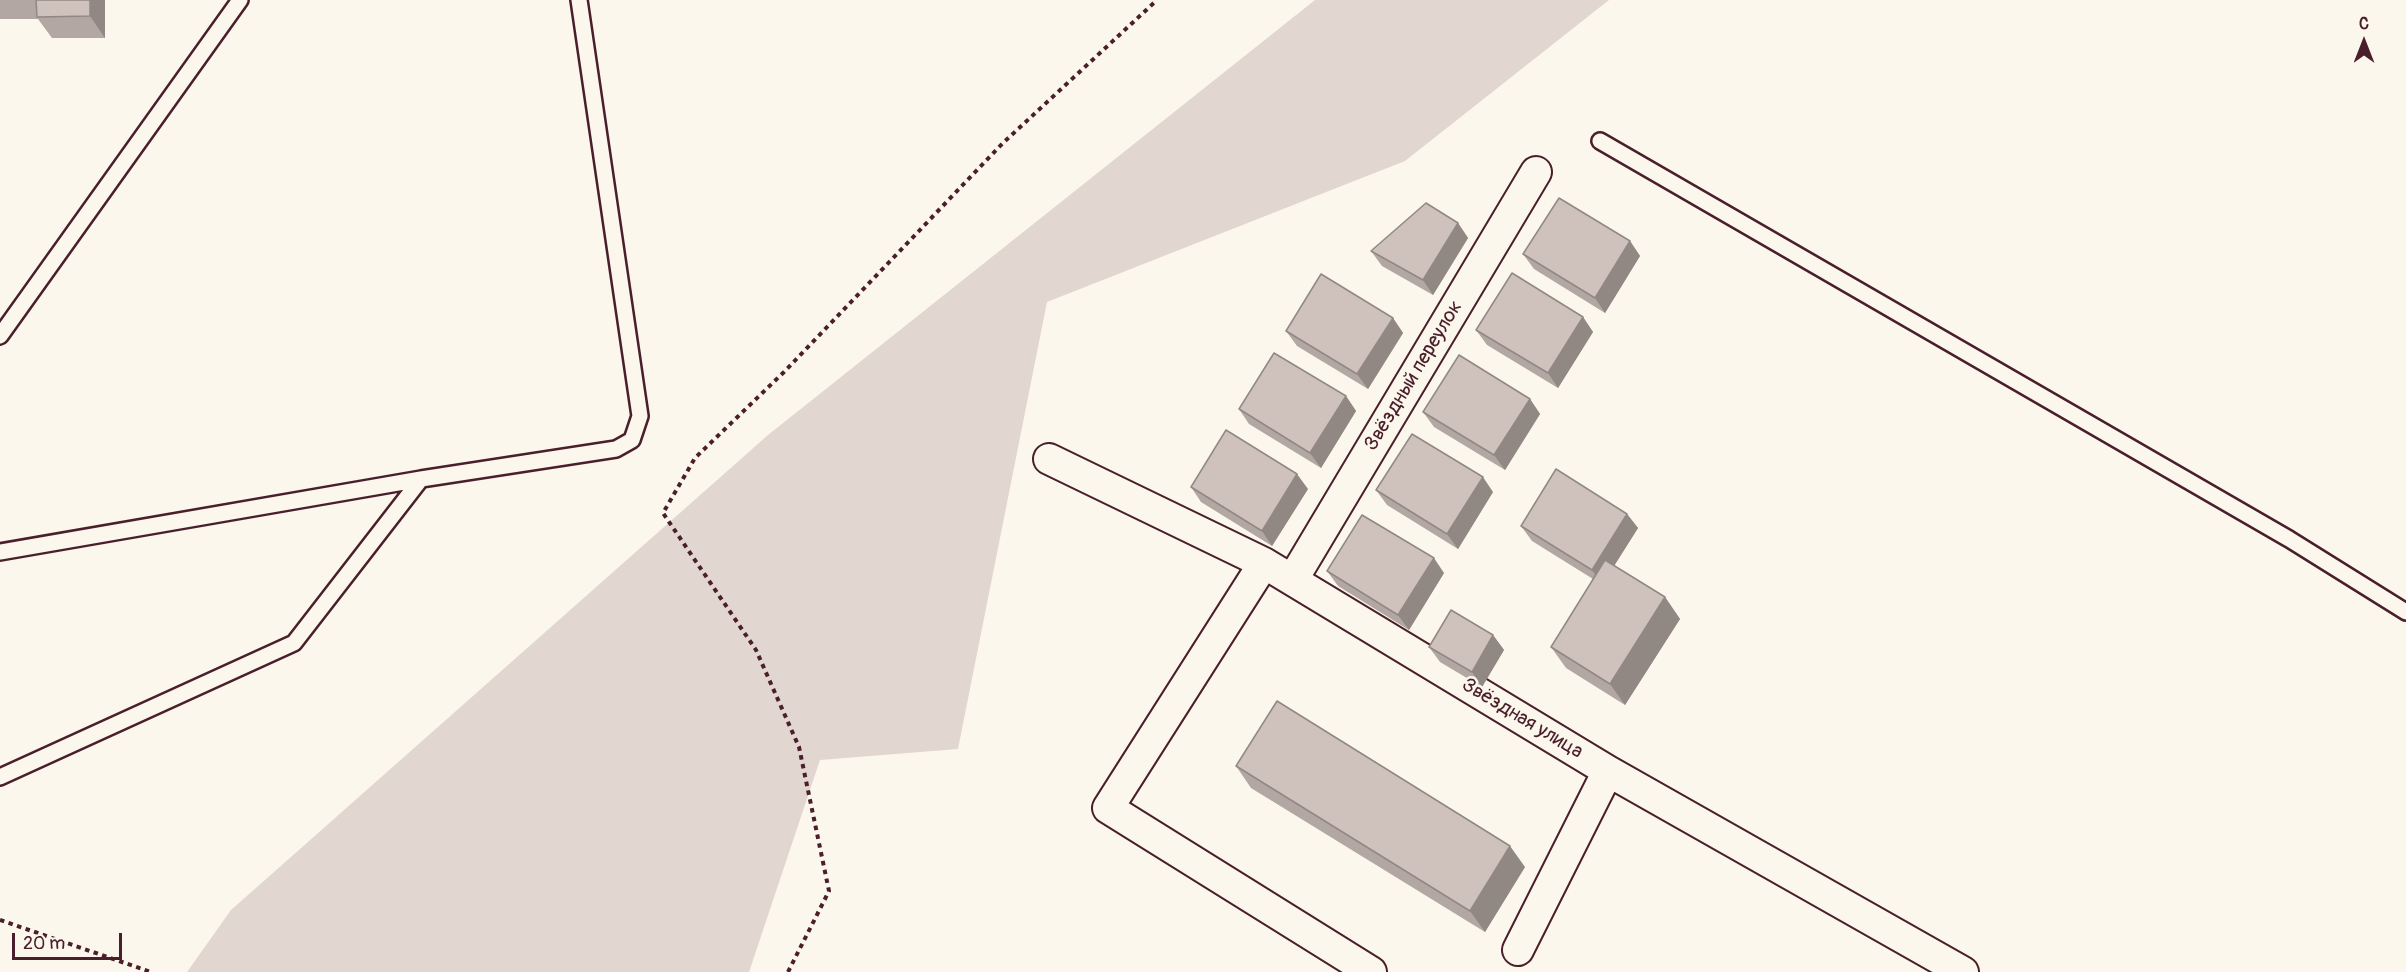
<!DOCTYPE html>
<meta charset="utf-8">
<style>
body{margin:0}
#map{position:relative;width:2406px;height:972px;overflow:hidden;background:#fbf7ec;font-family:Pangolin,sans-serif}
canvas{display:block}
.north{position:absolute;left:2334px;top:12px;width:60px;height:60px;-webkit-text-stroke:4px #fbf7ec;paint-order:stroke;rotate:0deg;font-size:16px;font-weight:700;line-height:24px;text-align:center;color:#4a1f2b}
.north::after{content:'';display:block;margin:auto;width:21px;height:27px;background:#4a1f2b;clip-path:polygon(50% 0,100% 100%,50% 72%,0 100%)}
.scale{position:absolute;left:12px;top:933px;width:110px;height:27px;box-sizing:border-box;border:3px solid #4a1f2b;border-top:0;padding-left:8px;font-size:18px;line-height:21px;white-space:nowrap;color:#4a1f2b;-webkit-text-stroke:4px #fbf7ec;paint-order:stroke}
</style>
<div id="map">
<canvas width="2406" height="972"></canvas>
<div class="north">С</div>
<div class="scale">20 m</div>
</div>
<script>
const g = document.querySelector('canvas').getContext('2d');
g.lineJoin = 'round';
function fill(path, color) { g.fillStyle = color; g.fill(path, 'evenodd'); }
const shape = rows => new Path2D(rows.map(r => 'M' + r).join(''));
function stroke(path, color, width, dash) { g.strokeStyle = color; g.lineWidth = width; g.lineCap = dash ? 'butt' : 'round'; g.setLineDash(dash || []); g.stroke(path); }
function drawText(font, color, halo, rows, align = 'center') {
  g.font = font + ' Pangolin,sans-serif'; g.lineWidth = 5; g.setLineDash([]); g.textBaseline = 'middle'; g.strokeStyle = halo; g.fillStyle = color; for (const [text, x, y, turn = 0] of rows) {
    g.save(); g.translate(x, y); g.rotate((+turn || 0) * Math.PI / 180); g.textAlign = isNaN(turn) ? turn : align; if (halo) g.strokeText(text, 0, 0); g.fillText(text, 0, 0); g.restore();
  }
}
fill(shape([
 [1315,0,1609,0,1405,161,1047,302,958,749,820,760,749,972,187,972,231,910,768,435]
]), '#e2d7d0');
const service = shape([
 [1600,141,2289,539,2406,612],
 [0,336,240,0],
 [0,552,421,479],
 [0,777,294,643,421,479,616,449,632,440,640,416,579,0]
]);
const minor = shape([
 [1049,459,1264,563],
 [1293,579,1536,172],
 [1608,771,1963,972],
 [1371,972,1108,808,1264,563,1608,771,1518,950]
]);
stroke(service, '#4a1f2b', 20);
stroke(minor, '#4a1f2b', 34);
stroke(shape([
 [0,920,151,972],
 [788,972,829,891,799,747,756,650,663,513,695,458,784,372,1003,143,1157,0]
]), '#4a1f2b', 4, [4.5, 4.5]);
stroke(service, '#fbf7ec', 15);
stroke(minor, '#fbf7ec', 30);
fill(shape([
 [0,0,105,0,105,38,52,38,38,19,0,19],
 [1458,223,1468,238,1433,295,1382,266,1371,251],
 [1630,241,1640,256,1605,313,1534,269,1523,254],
 [1583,317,1593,332,1558,388,1487,345,1476,330],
 [1393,318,1403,333,1368,389,1297,346,1286,331],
 [1346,396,1356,411,1321,468,1249,424,1239,409],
 [1530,399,1540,414,1505,470,1434,427,1423,412],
 [1191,487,1308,489,1272,546,1201,502],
 [1376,490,1493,492,1458,549,1387,505],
 [1627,514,1638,528,1614,566,1665,597,1680,619,1625,705,1566,668,1551,647,1593,579,1532,541,1521,526],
 [1327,571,1444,573,1409,630,1338,586],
 [1493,635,1504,650,1482,687,1440,662,1429,647],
 [1236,766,1525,867,1485,932,1251,788]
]), '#b2a7a2');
fill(shape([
 [90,0,105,0,105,38,90,16],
 [1458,223,1468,238,1433,295,1423,280],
 [1630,241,1640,256,1605,313,1595,298],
 [1583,317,1593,332,1558,388,1548,373],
 [1393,318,1403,333,1368,389,1357,374],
 [1346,396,1356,411,1321,468,1310,453],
 [1530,399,1540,414,1505,470,1494,455],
 [1297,474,1308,489,1272,546,1262,531],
 [1483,477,1493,492,1458,549,1447,534],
 [1627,514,1638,528,1602,585,1592,570],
 [1434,558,1444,573,1409,630,1398,615],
 [1665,597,1680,619,1625,705,1610,684],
 [1493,635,1504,650,1482,687,1472,672],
 [1510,846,1525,867,1485,932,1470,911]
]), '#918884');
const building = shape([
 [36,0,90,0,90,16,37,17,36,0],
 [1559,198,1630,241,1595,298,1523,254,1559,198],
 [1426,203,1458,223,1423,280,1371,251,1426,203],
 [1512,273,1583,317,1548,373,1476,330,1512,273],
 [1321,274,1393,318,1357,374,1286,331,1321,274],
 [1274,353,1346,396,1310,453,1239,409,1274,353],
 [1459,355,1530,399,1494,455,1423,412,1459,355],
 [1226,430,1297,474,1262,531,1191,487,1226,430],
 [1412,434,1483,477,1447,534,1376,490,1412,434],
 [1556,469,1627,514,1592,570,1521,526,1556,469],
 [1362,515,1434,558,1398,615,1327,571,1362,515],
 [1605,560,1665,597,1610,684,1551,647,1605,560],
 [1451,610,1493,635,1472,672,1429,647,1451,610],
 [1277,701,1510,846,1470,911,1236,766,1277,701]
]);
fill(building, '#cfc2bc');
stroke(building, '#918884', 1.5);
drawText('20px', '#4a1f2b', '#fbf7ec', [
 ["Звёздный переулок",1414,376,-59],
 ["Звёздная улица",1522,719,31]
]);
</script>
